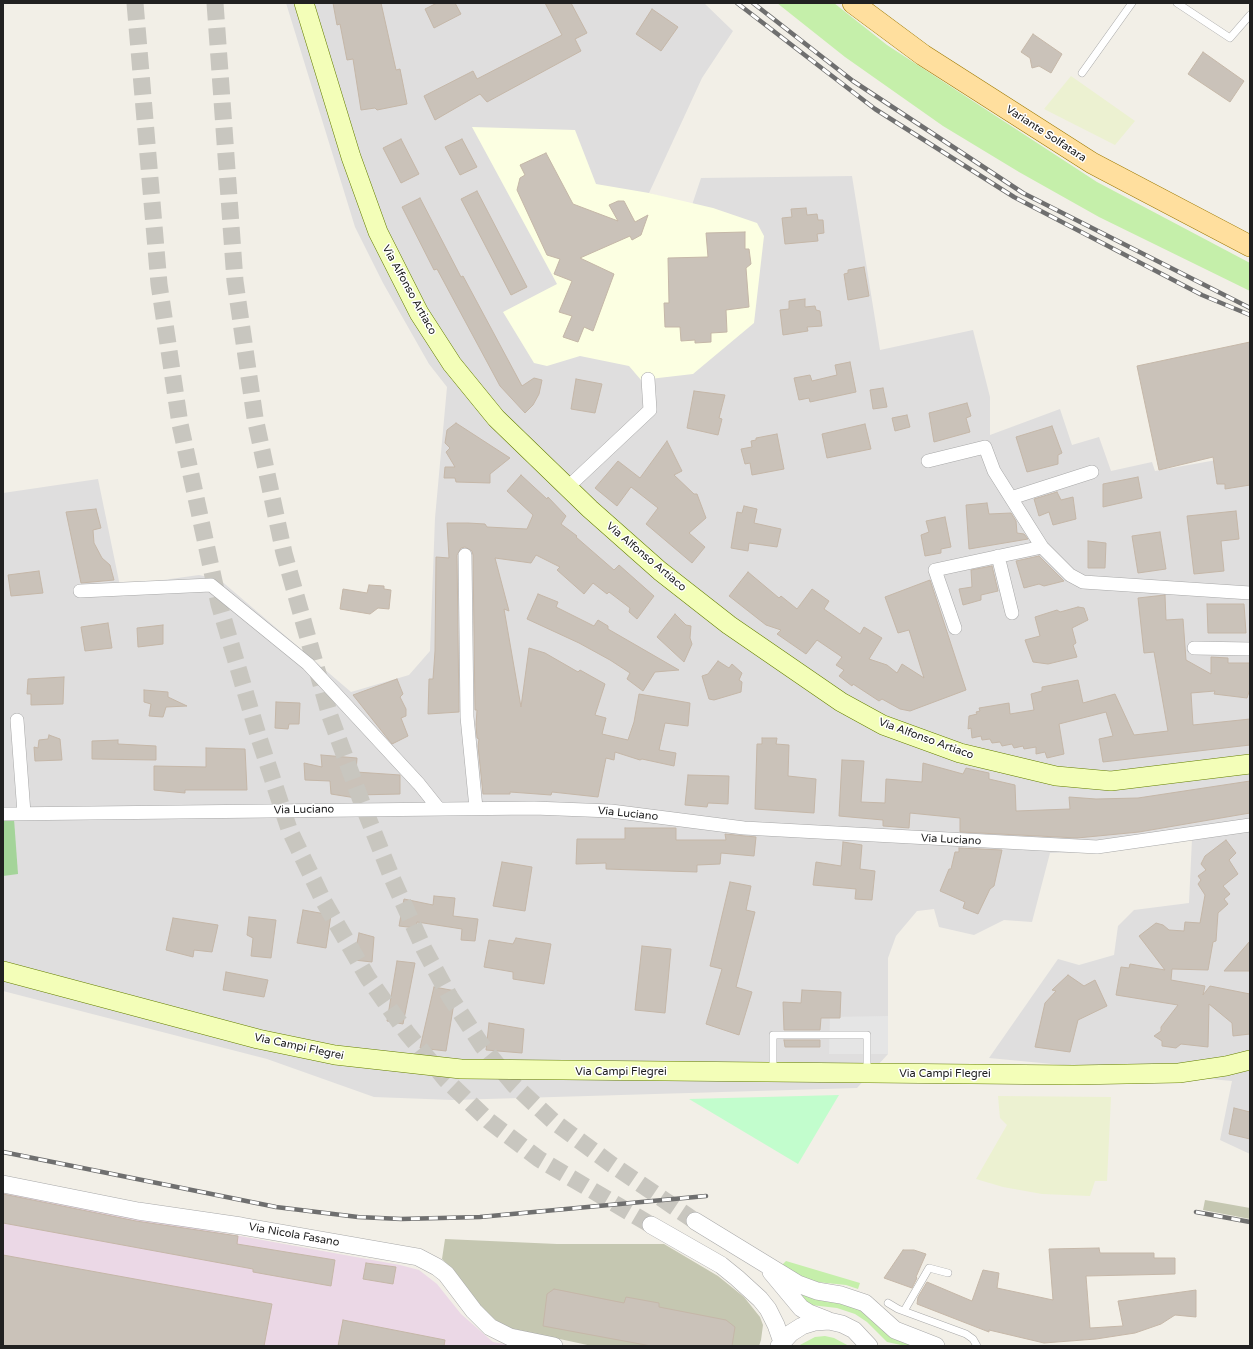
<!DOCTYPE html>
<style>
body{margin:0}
#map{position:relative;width:1253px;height:1349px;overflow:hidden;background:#f2efe7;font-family:"Varela Round",sans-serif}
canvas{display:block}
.frame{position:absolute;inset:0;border:4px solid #212121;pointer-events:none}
</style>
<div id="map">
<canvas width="1253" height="1349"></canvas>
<div class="frame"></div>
</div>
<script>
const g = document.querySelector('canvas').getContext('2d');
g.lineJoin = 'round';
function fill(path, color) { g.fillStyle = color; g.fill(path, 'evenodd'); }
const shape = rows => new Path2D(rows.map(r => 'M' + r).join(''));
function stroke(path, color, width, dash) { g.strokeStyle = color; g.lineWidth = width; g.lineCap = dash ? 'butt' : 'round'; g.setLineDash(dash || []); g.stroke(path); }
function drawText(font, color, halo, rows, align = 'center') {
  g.font = font + ' "Varela Round",sans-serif'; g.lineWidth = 3; g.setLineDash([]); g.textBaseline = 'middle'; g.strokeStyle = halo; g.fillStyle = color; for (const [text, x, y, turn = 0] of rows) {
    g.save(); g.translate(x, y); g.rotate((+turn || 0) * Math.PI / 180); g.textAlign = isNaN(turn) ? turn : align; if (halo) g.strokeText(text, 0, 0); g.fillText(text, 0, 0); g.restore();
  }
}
fill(shape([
 [286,3,704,3,733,31,702,78,649,193,692,205,701,178,852,176,880,350,973,330,990,397,990,435,1060,409,1072,445,1099,437,1111,471,1152,462,1155,471,1250,454,1250,1154,1220,1140,1232,1081,989,1058,1058,959,1079,965,1114,955,1118,926,1134,910,1189,903,1192,839,1110,852,1050,853,1032,922,1004,920,974,935,939,927,934,909,917,911,896,936,888,958,888,1054,857,1088,453,1100,374,1097,267,1059,3,991,3,493,98,479,120,586,199,575,219,579,351,692,409,675,430,651,435,518,447,387,429,364,383,283,355,227]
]), '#dfdede');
fill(shape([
 [3,1193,400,1265,419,1270,437,1284,461,1314,493,1342,515,1346,3,1346]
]), '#ebd8e6');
fill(shape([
 [472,127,575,130,596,184,649,193,713,208,757,223,764,236,754,323,693,374,641,380,629,366,580,356,547,366,534,363,503,312,557,284]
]), '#fcffe2');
fill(shape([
 [1205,1200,1250,1208,1250,1219,1203,1210],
 [445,1239,557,1244,664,1244,718,1276,744,1297,760,1317,763,1325,761,1340,759,1346,592,1346,509,1328,498,1322,481,1308,453,1270,442,1259]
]), '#c5c7b1');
fill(shape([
 [1071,76,1135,121,1115,145,1044,109],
 [998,1096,1111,1097,1107,1181,1095,1181,1090,1196,1042,1194,1003,1187,976,1179,1007,1125,1000,1118]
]), '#ecf1d1');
fill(shape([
 [777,3,834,3,887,45,1097,182,1250,263,1250,291,1099,217,1019,172,943,126,845,57],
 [786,1261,860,1283,858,1289,846,1285,817,1282,801,1277,782,1265],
 [797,1292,840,1302,859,1309,910,1345,901,1345,887,1342,867,1322,855,1314,837,1308,811,1305,805,1302],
 [825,1336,834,1338,849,1346,798,1346,815,1337]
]), '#c5efaa');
fill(shape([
 [14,819,18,874,3,876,3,820]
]), '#a4d499');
fill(shape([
 [839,1095,798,1164,689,1099]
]), '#c2fdcd');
fill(shape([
 [888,1016,888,1054,829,1054,830,1017]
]), '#e5e5e5');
const building = shape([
 [333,3,381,3,396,70,400,69,407,104,377,110,375,108,361,110,353,59,347,60,340,24,337,25,333,3],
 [437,3,455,3,461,14,434,28,425,9,437,3],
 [545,3,571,3,587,33,575,39,581,51,487,102,480,94,435,120,424,96,473,71,477,79,562,35,545,3],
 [652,9,678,27,661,51,636,34,652,9],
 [1033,34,1062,54,1051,73,1039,66,1032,68,1030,58,1021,52,1033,34],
 [1203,52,1244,81,1230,102,1188,74,1203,52],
 [401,139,419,174,401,183,383,148,401,139],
 [462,139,477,167,460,175,445,147,462,139],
 [546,153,573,204,618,221,609,205,618,201,624,201,635,222,648,215,641,235,632,240,630,236,580,258,614,274,593,331,584,327,578,342,563,337,572,316,559,312,572,281,554,274,560,259,547,255,517,190,520,178,525,175,520,165,546,153],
 [477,191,527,287,511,295,461,199,477,191],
 [420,198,461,277,463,276,522,386,534,378,542,380,539,394,533,405,525,413,500,386,437,269,434,270,402,207,420,198],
 [806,208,807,215,817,214,818,220,823,220,824,233,817,234,818,241,785,244,782,218,792,217,791,209,806,208],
 [745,232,745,249,749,249,751,264,746,268,749,307,726,310,727,332,711,333,711,342,695,343,695,340,681,341,680,327,665,327,664,303,669,303,668,258,708,257,706,233,745,232],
 [864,267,869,296,848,300,844,274,848,273,848,270,864,267],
 [805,299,805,307,815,306,816,310,820,311,822,326,807,327,808,331,783,335,780,310,789,309,789,301,805,299],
 [1250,342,1250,485,1225,489,1225,484,1217,484,1213,457,1159,470,1137,366,1250,342],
 [850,362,856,392,810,402,809,398,799,400,794,378,810,375,812,381,837,375,835,365,850,362],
 [576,379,602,384,595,413,571,409,576,379],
 [883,388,887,407,873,409,870,390,883,388],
 [694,391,725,395,719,418,722,419,718,435,687,428,694,391],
 [967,403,971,416,966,418,970,432,934,442,929,413,967,403],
 [907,415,910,427,895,431,892,418,907,415],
 [456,423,510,458,490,474,490,483,456,482,455,478,444,478,445,467,455,467,446,452,450,448,445,443,447,430,456,423],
 [865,424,871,449,827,458,822,434,865,424],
 [1052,426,1062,453,1058,455,1058,464,1027,472,1016,437,1052,426],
 [777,434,784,469,752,475,750,463,745,464,741,449,752,447,751,441,756,440,756,438,777,434],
 [667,441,682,471,674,475,694,494,697,494,706,518,689,533,705,547,692,563,646,524,658,508,631,487,617,506,595,488,618,461,640,478,667,441],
 [521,475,547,499,548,497,566,516,561,524,577,536,576,537,614,570,619,565,654,596,637,619,629,612,630,608,609,592,607,594,593,583,584,594,557,570,560,567,536,555,531,563,495,558,509,611,504,609,521,707,529,648,545,653,578,672,580,670,605,684,595,715,606,718,602,734,628,740,634,722,639,694,690,703,688,726,665,723,659,750,676,753,674,766,642,759,640,760,615,752,614,760,606,758,598,797,552,792,551,795,510,792,510,794,483,794,478,746,479,739,477,738,476,725,477,710,475,710,473,555,472,551,465,547,461,548,457,555,459,712,428,714,429,679,433,679,435,651,436,557,449,558,447,523,468,523,485,524,487,527,527,529,533,515,507,491,521,475],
 [1138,477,1142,498,1103,507,1103,484,1138,477],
 [1057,492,1061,500,1073,497,1076,519,1053,525,1049,512,1039,516,1034,499,1057,492],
 [987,503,989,514,1011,513,1016,521,1017,533,1024,534,1028,539,969,549,966,505,987,503],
 [744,506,757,509,754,523,781,529,777,547,749,543,748,551,731,548,737,512,742,513,744,506],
 [96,509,101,528,93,530,94,543,102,558,110,565,114,580,81,583,66,512,96,509],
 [1236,511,1239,539,1221,541,1224,571,1194,574,1187,516,1236,511],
 [945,517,951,547,941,549,941,553,925,556,921,535,929,532,926,521,945,517],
 [1160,532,1166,569,1138,573,1132,536,1160,532],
 [1088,541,1106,543,1105,568,1088,568,1088,541],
 [1039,556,1064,581,1044,586,1039,584,1024,588,1016,561,1039,556],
 [992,566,998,591,981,595,981,600,963,605,959,589,972,587,971,570,992,566],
 [39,571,43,593,11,596,8,575,39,571],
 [748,572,779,598,781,596,797,609,812,589,829,601,824,609,860,634,864,627,882,638,869,659,887,665,897,673,902,664,924,678,909,630,898,633,885,597,930,580,966,690,910,711,900,709,882,699,879,701,853,684,852,686,839,676,844,670,836,665,842,657,817,640,806,654,777,634,781,630,766,625,729,596,748,572],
 [369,585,384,586,384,589,391,590,389,609,378,608,370,614,340,609,343,589,367,593,369,585],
 [538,594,558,602,556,607,594,626,598,620,608,626,608,629,679,670,655,672,643,691,627,679,630,673,610,660,579,643,527,619,538,594],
 [1165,595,1166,620,1183,619,1186,660,1211,674,1211,657,1228,658,1228,663,1250,663,1250,689,1247,698,1214,694,1215,691,1191,693,1193,725,1250,719,1250,745,1103,762,1099,739,1113,736,1106,712,1059,724,1064,754,1047,758,1045,752,1036,754,1036,747,1024,749,1023,746,1014,748,1012,744,1002,746,1000,742,992,743,990,739,982,740,981,736,972,738,971,728,968,729,969,716,977,714,976,712,980,711,979,708,1009,703,1010,714,1034,710,1031,694,1042,691,1042,687,1078,680,1083,703,1115,694,1134,735,1168,731,1154,652,1144,653,1138,598,1165,595],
 [1207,604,1244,604,1246,633,1208,633,1207,604],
 [1078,607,1084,608,1088,620,1072,628,1076,643,1073,645,1077,657,1048,664,1033,662,1025,640,1040,636,1035,617,1057,610,1060,612,1078,607],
 [675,614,686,625,691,626,690,638,692,644,684,662,657,637,675,614],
 [108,623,112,648,85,651,81,627,108,623],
 [163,625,163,644,138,647,137,628,163,625],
 [718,661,729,668,732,664,742,673,739,680,742,682,741,692,714,700,709,699,702,676,708,674,718,661],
 [64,677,63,704,31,705,31,694,27,694,28,679,64,677],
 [397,679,403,694,400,697,406,709,406,716,401,718,408,736,392,744,353,695,397,679],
 [144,690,168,692,168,697,187,706,166,707,163,717,149,716,151,704,144,702,144,690],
 [276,702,300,703,299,724,289,724,288,729,275,728,276,702],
 [49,735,60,739,62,760,35,761,34,747,38,748,39,740,48,739,49,735],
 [762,738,777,738,776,744,789,745,788,776,816,779,814,813,755,809,757,744,762,744,762,738],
 [118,740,118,744,156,746,156,760,92,759,92,741,118,740],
 [206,748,245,749,247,790,185,790,185,793,154,790,154,766,206,767,206,748],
 [321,755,357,758,356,772,400,775,400,794,356,795,356,798,331,794,330,781,305,780,304,763,322,767,321,755],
 [842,760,864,761,861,802,885,803,886,779,922,782,923,763,963,774,966,768,989,773,989,779,1015,785,1016,811,1070,809,1069,797,1096,799,1138,798,1250,781,1250,813,1139,832,1077,838,960,832,960,818,910,813,909,828,883,826,883,820,839,816,842,760],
 [688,775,729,776,728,804,708,803,707,807,685,805,688,775],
 [625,828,676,828,676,840,726,840,725,834,756,837,754,856,721,853,720,864,697,865,697,872,606,869,606,863,576,864,577,839,625,839,625,828],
 [1226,840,1236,853,1229,860,1238,874,1223,886,1230,894,1224,899,1228,904,1218,913,1216,941,1213,942,1208,970,1172,969,1171,980,1205,986,1203,995,1210,986,1250,994,1250,1034,1233,1036,1232,1023,1209,1004,1208,1047,1181,1044,1176,1048,1162,1046,1162,1041,1154,1036,1161,1031,1161,1027,1178,1005,1116,995,1121,967,1129,968,1130,964,1165,970,1139,936,1156,923,1163,925,1169,930,1184,931,1185,922,1200,923,1205,895,1198,884,1201,880,1198,876,1206,870,1201,864,1205,856,1226,840],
 [843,842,862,845,860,869,875,871,872,900,855,899,856,889,813,885,816,862,841,866,843,842],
 [959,848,1002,850,994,886,990,889,978,914,963,908,965,902,940,891,949,869,951,869,955,852,959,852,959,848],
 [502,862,532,867,525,911,493,906,502,862],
 [730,882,751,886,746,910,755,912,736,987,752,992,739,1035,706,1024,722,969,710,966,730,882],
 [434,896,455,898,453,916,478,919,475,941,461,940,462,929,417,922,416,928,399,926,404,899,433,905,434,896],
 [303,910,331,915,326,948,297,943,303,910],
 [249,917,276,920,271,958,251,956,253,938,247,935,249,917],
 [173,918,218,925,212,952,194,950,193,957,166,950,173,918],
 [359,933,374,937,372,962,354,960,359,933],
 [516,938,551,944,544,984,513,979,513,972,484,967,489,940,513,944,516,938],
 [1250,941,1250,971,1224,971,1250,941],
 [642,946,671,949,665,1013,635,1010,642,946],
 [397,961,415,963,403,1024,387,1021,397,961],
 [226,972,268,980,264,997,223,990,226,972],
 [1068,975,1084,986,1095,980,1107,1006,1078,1020,1070,1052,1035,1047,1045,1003,1056,991,1052,990,1068,975],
 [434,987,456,991,446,1051,420,1048,434,987],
 [802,990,841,992,840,1018,821,1018,820,1030,784,1030,783,1002,801,1003,802,990],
 [489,1023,524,1029,522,1053,486,1050,489,1023],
 [784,1040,820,1040,820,1047,785,1047,784,1040],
 [1234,1108,1250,1112,1250,1139,1229,1134,1234,1108],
 [3,1194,136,1221,238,1236,237,1244,335,1260,331,1286,253,1272,253,1269,3,1223,3,1194],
 [1099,1248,1100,1253,1154,1253,1154,1258,1175,1258,1175,1274,1086,1276,1090,1328,1123,1326,1118,1301,1196,1290,1196,1317,1175,1315,1161,1324,1135,1333,1096,1339,1044,1343,989,1330,989,1332,917,1304,918,1297,927,1282,972,1301,983,1270,999,1273,997,1288,1053,1300,1049,1249,1099,1248],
 [903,1250,914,1250,926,1254,916,1277,917,1278,912,1288,884,1278,903,1250],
 [3,1255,272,1304,264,1346,3,1346,3,1255],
 [366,1263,396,1267,393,1284,363,1279,366,1263],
 [554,1289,624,1303,626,1297,659,1303,659,1307,726,1320,735,1327,732,1346,651,1346,543,1326,547,1294,554,1289],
 [343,1320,445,1340,444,1346,338,1346,343,1320]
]);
fill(building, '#cac2b9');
stroke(building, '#c5b7a8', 1);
stroke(shape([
 [135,3,159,284,180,424,219,604,258,735,289,829,324,902,368,978,407,1033,446,1080,489,1121,539,1159,651,1225],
 [215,3,235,281,255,418,284,553,330,716,362,803,392,878,424,949,450,997,483,1047,514,1085,553,1121,611,1164,695,1221]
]), '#c8c6bf', 17, [17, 8]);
const service = shape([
 [1177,3,1230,38,1250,15],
 [1082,73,1132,3],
 [773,1072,773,1035,867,1035,867,1073],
 [888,1303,898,1309,966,1334,973,1339,977,1346],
 [904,1311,929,1268,948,1273]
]);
const minor = shape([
 [928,461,985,447,994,471,1042,547,1070,575,1083,582,1250,593],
 [568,487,650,410,648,379],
 [1011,498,1092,472],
 [465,555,467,717,476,808],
 [998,556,1012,613],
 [80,591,211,585,308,664,419,784,439,809],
 [955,628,935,570,1042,547],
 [1194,648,1250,649],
 [17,720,24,813],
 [3,814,534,808,611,811,744,828,1097,847,1250,825]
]);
const tertiary = shape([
 [3,1184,138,1211,241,1226,418,1257,437,1267,446,1274,474,1311,490,1327,510,1337,554,1346],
 [695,1221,798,1284,817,1291,841,1295,865,1303,895,1330,936,1346],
 [651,1225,721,1265,737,1278,760,1299,768,1309,776,1325,782,1342],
 [771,1272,801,1308,809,1313,827,1320],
 [779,1346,791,1333,802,1326,815,1322,829,1321,842,1324,854,1330,869,1346]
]);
const secondary = shape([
 [304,3,351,157,378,232,419,313,452,364,496,418,590,509,660,571,729,625,841,702,883,725,960,753,1056,776,1111,781,1250,764],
 [3,971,258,1039,335,1055,461,1069,1074,1075,1179,1073,1226,1066,1250,1060]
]);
const primary = shape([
 [853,3,923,55,1092,163,1250,246]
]);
stroke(service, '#a8a8a8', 8);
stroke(minor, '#a8a8a8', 14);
stroke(tertiary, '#a8a8a8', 18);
stroke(secondary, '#657f00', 20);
stroke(primary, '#9d7900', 22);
stroke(service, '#fff', 7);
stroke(minor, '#fff', 13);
stroke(tertiary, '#fff', 17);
stroke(secondary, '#f3feb8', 19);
stroke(primary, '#ffdf9e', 21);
const rail = shape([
 [737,3,875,109,1014,197,1202,295,1250,315],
 [753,3,853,81,1023,193,1250,308],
 [3,1152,276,1207,358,1217,401,1219,480,1217,706,1196],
 [1196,1212,1250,1222]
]);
stroke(rail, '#6f6f6f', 4.5);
stroke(rail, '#fff', 3, [9]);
drawText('11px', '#212121', '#fff', [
 ["Variante Solfatara",1046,134,33],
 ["Via Alfonso Artiaco",409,290,61],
 ["Via Alfonso Artiaco",646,557,40],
 ["Via Alfonso Artiaco",926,739,20],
 ["Via Luciano",304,810,-1],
 ["Via Luciano",628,814,6],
 ["Via Luciano",951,840,3],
 ["Via Campi Flegrei",299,1047,12],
 ["Via Campi Flegrei",621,1072],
 ["Via Campi Flegrei",945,1074],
 ["Via Nicola Fasano",294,1235,10]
]);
</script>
